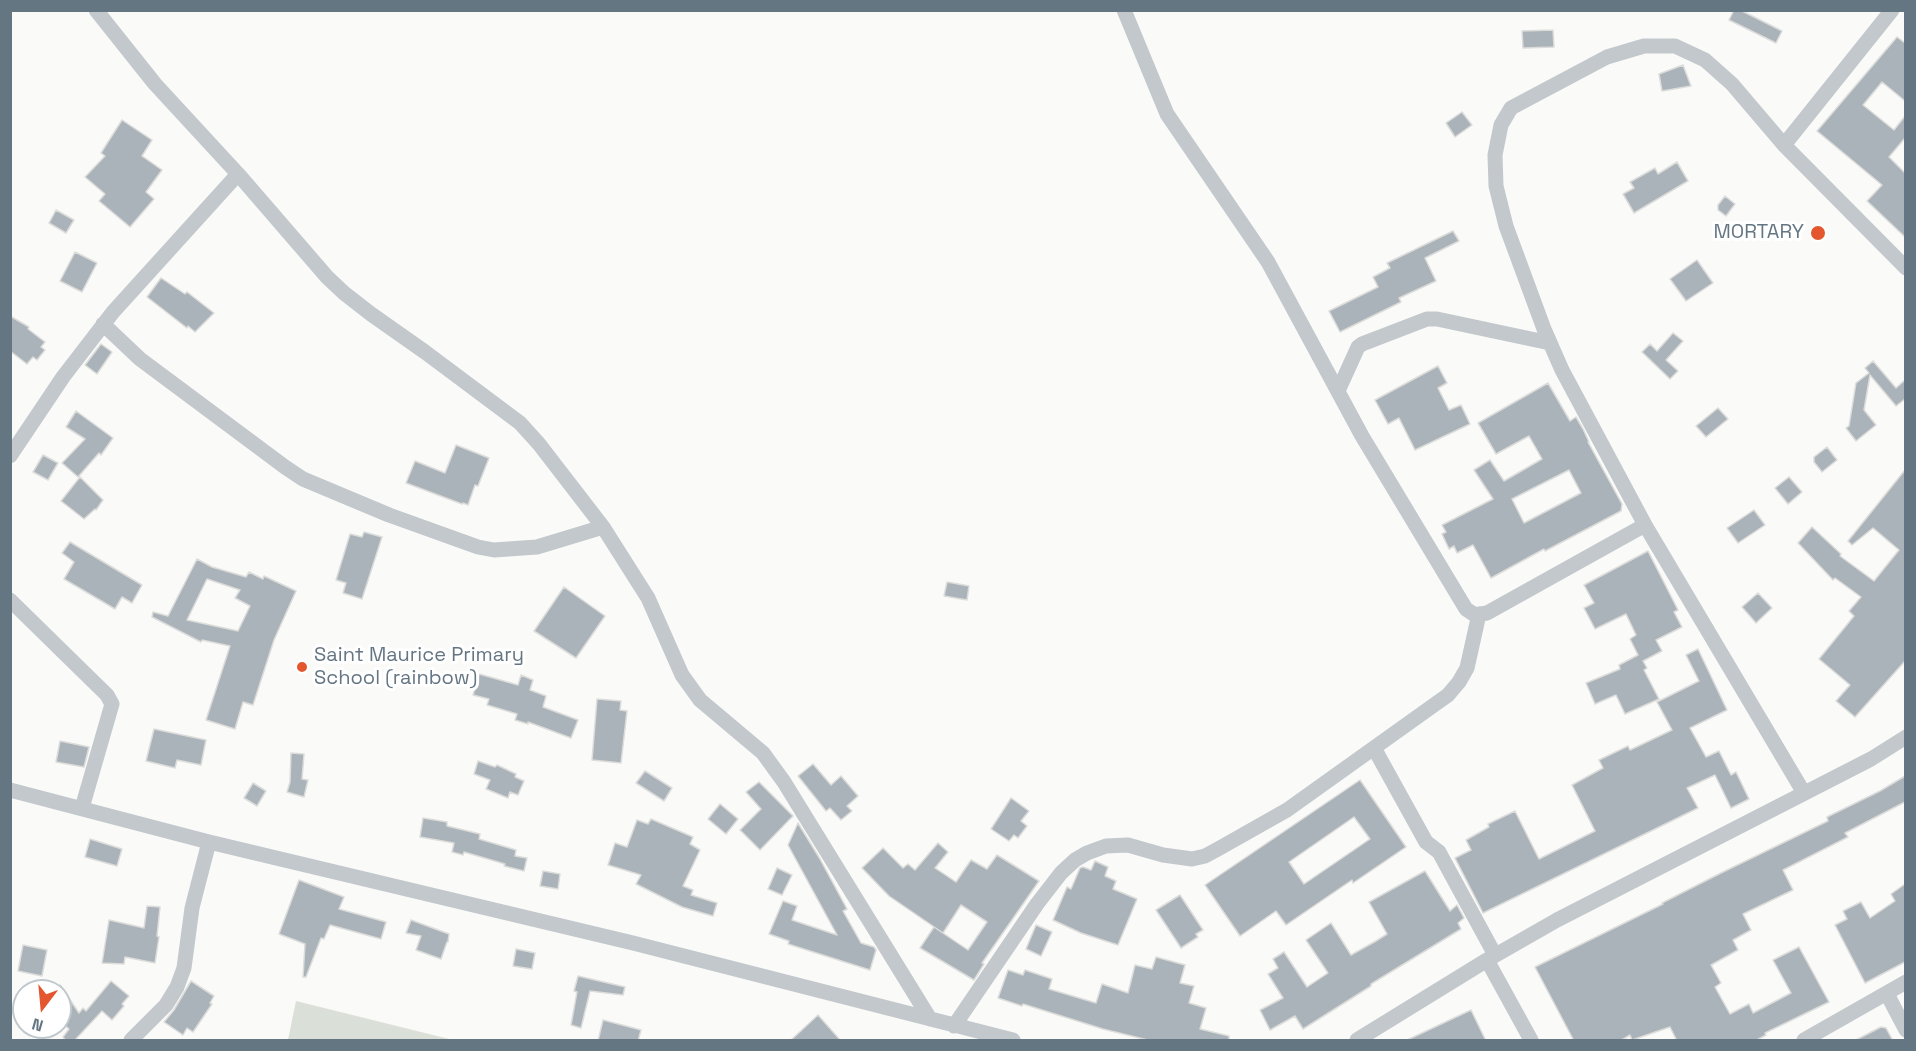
<!DOCTYPE html>
<style>
body{margin:0}
#map{position:relative;width:1916px;height:1051px;overflow:hidden;background:#fafaf8;font-family:"Space Grotesk",sans-serif}
canvas{display:block}
.frame{position:absolute;inset:0;border:12px solid #657683;pointer-events:none}
.north{position:absolute;left:12px;top:979px;width:60px;height:60px;box-sizing:border-box;background:#fff;border:2px solid #c1c8cd;border-radius:50%;rotate:196deg;font-size:16px;font-weight:700;line-height:24px;text-align:center;color:#657683}
.north::after{content:'';display:block;margin:auto;width:21px;height:27px;background:#e4572e;clip-path:polygon(50% 0,100% 100%,50% 72%,0 100%)}
</style>
<div id="map">
<canvas width="1916" height="1051"></canvas>
<div class="frame"></div>
<div class="north">N</div>
</div>
<script>
const g = document.querySelector('canvas').getContext('2d');
g.lineJoin = 'round';
function fill(path, color) { g.fillStyle = color; g.fill(path, 'evenodd'); }
const shape = rows => new Path2D(rows.map(r => 'M' + r).join(''));
function stroke(path, color, width, dash) { g.strokeStyle = color; g.lineWidth = width; g.lineCap = dash ? 'butt' : 'round'; g.setLineDash(dash || []); g.stroke(path); }
function drawText(font, color, halo, rows, align = 'center') {
  g.font = font + ' "Space Grotesk",sans-serif'; g.lineWidth = 6; g.setLineDash([]); g.textBaseline = 'middle'; g.strokeStyle = halo; g.fillStyle = color; for (const [text, x, y, turn = 0] of rows) {
    g.save(); g.translate(x, y); g.rotate((+turn || 0) * Math.PI / 180); g.textAlign = isNaN(turn) ? turn : align; if (halo) g.strokeText(text, 0, 0); g.fillText(text, 0, 0); g.restore();
  }
}
fill(shape([
 [296,1001,453,1040,288,1040]
]), '#dadfd7');
const building = shape([
 [1734,10,1740,10,1782,31,1776,43,1729,20,1734,10],
 [1553,30,1554,47,1523,48,1522,31,1553,30],
 [1897,37,1905,43,1905,101,1882,82,1863,105,1894,130,1905,116,1905,138,1889,157,1905,173,1905,237,1867,201,1882,185,1817,131,1897,37],
 [1683,65,1691,86,1662,91,1659,74,1683,65],
 [1462,112,1472,125,1455,137,1446,123,1462,112],
 [122,120,152,140,142,156,162,170,146,192,154,199,130,227,99,201,105,194,85,177,105,156,101,153,122,120],
 [1677,162,1688,181,1634,213,1623,194,1634,188,1630,182,1655,168,1658,174,1677,162],
 [1725,196,1735,204,1726,216,1718,210,1718,205,1725,196],
 [56,210,74,220,66,233,49,223,56,210],
 [1453,231,1459,241,1425,258,1436,281,1399,298,1401,302,1340,332,1329,311,1378,287,1373,277,1390,268,1387,263,1453,231],
 [75,252,97,263,82,292,60,281,75,252],
 [1697,260,1713,283,1686,301,1670,279,1697,260],
 [161,278,185,294,187,292,214,313,195,332,188,326,187,328,147,297,161,278],
 [10,316,29,327,28,329,45,342,41,347,45,350,37,360,33,357,27,364,10,351,10,316],
 [1673,333,1683,341,1666,360,1678,371,1670,379,1642,352,1650,344,1657,351,1673,333],
 [101,344,112,352,97,374,85,365,101,344],
 [1873,361,1896,388,1905,380,1905,399,1896,406,1870,375,1864,410,1876,425,1856,441,1846,428,1849,426,1856,383,1869,373,1865,368,1873,361],
 [1438,366,1447,383,1438,388,1449,410,1461,405,1470,424,1415,450,1399,418,1388,424,1375,400,1438,366],
 [1548,383,1570,421,1576,417,1583,429,1589,442,1588,442,1622,504,1621,511,1545,551,1544,549,1491,578,1473,545,1457,553,1454,546,1449,549,1442,534,1446,532,1442,525,1493,499,1474,470,1490,460,1504,481,1542,459,1529,436,1496,454,1478,423,1548,383],
 [1569,470,1581,493,1524,523,1512,499,1569,470],
 [1718,408,1728,419,1706,437,1696,426,1718,408],
 [76,411,113,438,101,455,99,453,78,477,62,463,85,439,66,427,76,411],
 [456,445,489,458,478,486,475,485,468,505,463,503,462,504,406,483,415,461,445,473,456,445],
 [1827,447,1837,460,1822,472,1814,462,1814,457,1827,447],
 [43,455,58,463,48,480,33,472,43,455],
 [1905,470,1905,661,1855,717,1836,701,1850,685,1819,659,1854,616,1849,611,1861,597,1835,578,1833,580,1798,543,1812,527,1841,554,1840,556,1874,581,1899,550,1873,528,1852,545,1848,541,1905,470],
 [80,477,103,500,96,510,95,509,84,519,61,501,80,477],
 [1789,477,1802,492,1788,504,1775,488,1789,477],
 [1754,510,1765,525,1738,543,1727,528,1754,510],
 [364,532,382,537,362,599,343,593,346,583,336,580,350,534,362,537,364,532],
 [70,542,142,585,132,603,122,597,115,609,64,579,74,562,62,553,70,542],
 [1648,551,1678,610,1674,612,1682,627,1656,640,1662,651,1643,661,1647,668,1644,670,1659,699,1625,714,1616,695,1595,704,1586,683,1620,669,1619,665,1638,655,1630,639,1636,635,1626,614,1595,629,1584,608,1594,603,1584,585,1648,551],
 [197,559,212,567,246,577,249,572,263,579,264,576,296,591,274,640,253,705,243,702,235,729,206,720,230,646,202,640,201,642,152,617,153,612,168,616,197,559],
 [207,579,240,590,235,598,250,606,238,631,187,620,207,579],
 [947,582,969,586,967,600,944,596,947,582],
 [564,587,605,616,576,658,534,631,564,587],
 [1758,593,1772,608,1756,623,1742,607,1758,593],
 [1698,649,1727,710,1690,728,1706,757,1719,751,1731,775,1736,772,1749,799,1731,808,1715,775,1687,788,1698,808,1483,913,1455,858,1471,850,1466,840,1489,827,1488,824,1515,811,1539,859,1595,831,1572,785,1603,768,1599,760,1628,746,1630,750,1672,730,1657,702,1699,681,1686,655,1698,649],
 [479,674,518,685,521,675,533,680,530,690,546,696,543,707,578,720,571,738,528,722,528,724,515,720,517,714,487,705,489,699,473,695,479,674],
 [597,699,621,701,620,710,627,711,621,763,592,760,597,699],
 [154,729,206,740,201,765,177,760,175,768,146,761,154,729],
 [60,741,89,747,84,767,56,762,60,741],
 [291,753,304,754,302,779,308,780,304,797,287,792,290,782,291,753],
 [478,761,495,767,497,765,516,774,515,777,524,781,518,795,510,792,508,798,486,789,490,780,474,774,478,761],
 [813,764,831,785,841,776,858,796,847,806,852,811,841,820,830,808,826,811,798,776,813,764],
 [645,771,672,788,664,801,636,783,645,771],
 [1905,776,1905,802,1845,833,1848,837,1783,870,1793,890,1743,914,1751,930,1733,940,1738,950,1711,965,1721,983,1715,987,1730,1014,1749,1004,1753,1013,1791,993,1773,960,1799,947,1829,1002,1765,1033,1766,1035,1755,1041,1677,1041,1670,1027,1632,1040,1630,1035,1620,1041,1574,1041,1535,967,1663,904,1662,903,1721,873,1828,821,1827,817,1880,791,1905,776],
 [1360,780,1406,847,1353,883,1352,880,1286,925,1276,911,1240,936,1205,885,1360,780],
 [1354,817,1370,839,1304,884,1289,862,1354,817],
 [759,782,793,816,760,850,740,830,761,809,746,792,759,782],
 [253,783,266,791,257,806,244,798,253,783],
 [1011,798,1029,811,1021,821,1027,826,1018,838,1014,835,1009,841,991,829,1011,798],
 [720,804,738,819,726,834,708,819,720,804],
 [423,818,447,822,447,826,480,834,479,839,516,850,515,856,527,858,524,871,504,866,505,864,464,852,463,855,452,852,454,843,420,837,423,818],
 [651,819,693,837,690,844,700,850,683,886,693,890,691,895,717,903,713,916,682,907,636,884,641,875,608,865,615,843,627,847,637,820,648,824,651,819],
 [798,823,820,859,847,909,843,911,861,943,874,947,876,950,870,970,788,944,789,941,769,934,783,901,797,906,792,920,837,935,788,845,798,823],
 [90,839,122,849,117,866,85,857,90,839],
 [938,843,948,852,935,868,956,882,971,860,987,869,997,855,1039,881,982,963,984,964,974,980,920,948,934,927,968,950,987,922,961,905,943,933,889,896,862,868,883,848,903,868,908,864,915,870,938,843],
 [1095,861,1108,867,1105,876,1116,881,1113,889,1137,899,1118,945,1081,933,1053,920,1067,887,1071,889,1080,868,1083,867,1091,870,1095,861],
 [777,868,792,875,782,895,768,889,777,868],
 [543,871,560,874,558,889,540,886,543,871],
 [1425,871,1450,911,1457,905,1464,918,1458,923,1461,929,1371,984,1371,986,1303,1029,1295,1016,1270,1030,1260,1010,1283,998,1268,974,1278,968,1273,959,1284,952,1307,987,1328,973,1306,940,1331,923,1351,955,1376,941,1387,934,1369,902,1425,871],
 [299,880,344,897,339,909,386,922,381,939,330,925,324,939,321,938,306,977,303,977,305,944,279,934,299,880],
 [1905,884,1905,962,1865,983,1835,925,1847,919,1843,911,1861,902,1870,918,1895,901,1891,894,1905,884],
 [1180,895,1203,930,1196,934,1198,937,1181,948,1156,910,1180,895],
 [147,906,160,907,157,936,159,937,155,963,125,957,124,964,102,963,109,920,144,928,147,906],
 [411,920,449,934,448,942,447,942,441,959,416,950,421,936,406,933,411,920],
 [1036,925,1052,932,1041,956,1026,949,1036,925],
 [23,945,47,950,42,976,18,971,23,945],
 [516,949,535,953,532,969,513,966,516,949],
 [1156,957,1185,965,1180,983,1194,986,1189,1003,1206,1008,1200,1029,1229,1036,1229,1041,1152,1041,1103,1029,1023,1004,1022,1006,998,998,1008,970,1023,975,1025,970,1052,979,1049,989,1096,1003,1102,984,1128,993,1135,965,1152,969,1156,957],
 [578,976,625,987,623,995,590,991,581,1028,571,1025,577,992,574,991,578,976],
 [111,981,129,996,122,1004,124,1006,112,1020,102,1011,74,1041,66,1041,63,1037,69,1029,60,1021,60,985,79,1013,83,1008,86,1011,111,981],
 [191,981,214,996,210,1003,212,1004,193,1032,187,1028,183,1035,164,1022,174,1010,191,981],
 [1471,1010,1486,1041,1405,1041,1471,1010],
 [818,1015,841,1041,790,1041,818,1015],
 [603,1020,641,1030,638,1041,598,1041,603,1020],
 [1881,1027,1886,1028,1893,1041,1854,1041,1881,1027]
]);
fill(building, '#aab3b9');
stroke(building, '#dcdcda', 1.5);
stroke(shape([
 [96,10,155,84,238,174,327,277,344,293,371,314,425,352,520,423,539,444,603,527,648,598,682,675,700,700,763,753,784,782,930,1019],
 [1124,10,1167,114,1268,262,1362,436,1466,609,1475,615,1487,613,1645,525],
 [1784,145,1892,10],
 [103,324,140,359,285,467,303,479,389,515,478,547,494,550,537,547,603,527],
 [1338,391,1358,347,1362,344,1427,319,1437,319,1550,343],
 [10,456,63,377,113,312,238,174],
 [10,600,107,695,112,704,82,808],
 [1374,748,1426,842,1439,852,1495,955],
 [10,790,209,842,633,943,1013,1040],
 [1804,793,1645,525,1562,370,1544,329,1506,226,1496,186,1495,155,1501,125,1511,108,1607,57,1644,46,1675,46,1705,60,1732,84,1784,145,1906,268],
 [1487,960,1531,1040],
 [1887,994,1906,1030],
 [954,1026,1037,904,1061,873,1075,860,1087,853,1106,846,1128,845,1163,855,1192,859,1205,856,1218,849,1287,810,1448,695,1459,682,1467,668,1479,614],
 [131,1040,166,1005,177,987,184,968,192,908,209,842],
 [1357,1040,1487,960,1557,920,1871,759,1906,737],
 [1804,1040,1906,982]
]), '#c3c8cc', 15);
for (const [x, y, r, color] of [
 [1818,233,8,"#e4572e"],
 [302,667,6,"#e4572e"]
]) { const dot = new Path2D(); dot.arc(x, y, r, 0, 2 * Math.PI); g.fillStyle = color; g.fill(dot); stroke(dot, '#fff', 2); }
drawText('20px', '#657683', '#fff', [
 ["MORTARY",1804,233],
 ["Saint Maurice Primary",314,656,"left"],
 ["School (rainbow)",314,679,"left"]
], 'right');
</script>
